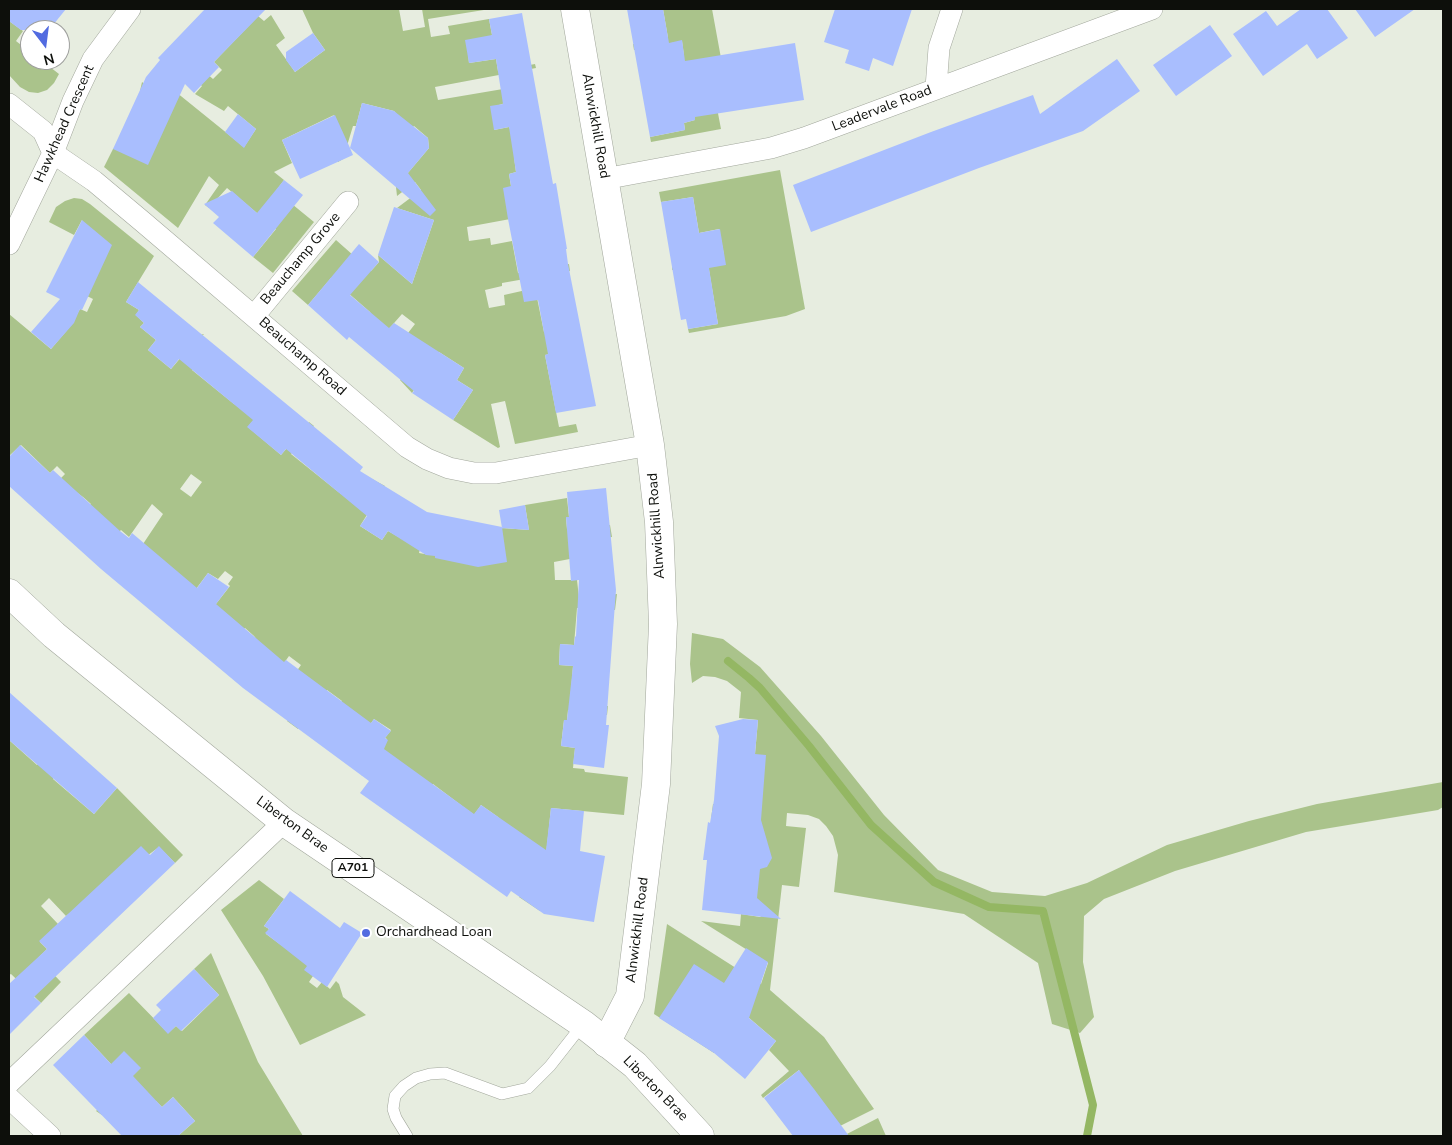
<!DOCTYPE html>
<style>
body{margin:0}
#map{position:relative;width:1452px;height:1145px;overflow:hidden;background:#e7ede0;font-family:"Nunito Sans",sans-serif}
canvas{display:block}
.frame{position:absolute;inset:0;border:10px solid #0d0f0b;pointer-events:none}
.north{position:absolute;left:20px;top:20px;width:50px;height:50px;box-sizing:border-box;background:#fff;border:1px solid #9e9f9d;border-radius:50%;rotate:165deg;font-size:14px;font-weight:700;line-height:20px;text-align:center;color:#0d0f0b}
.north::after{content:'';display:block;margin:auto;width:18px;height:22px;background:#526be0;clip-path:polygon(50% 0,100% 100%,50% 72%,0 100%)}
</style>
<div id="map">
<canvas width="1452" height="1145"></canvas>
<div class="frame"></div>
<div class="north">N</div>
</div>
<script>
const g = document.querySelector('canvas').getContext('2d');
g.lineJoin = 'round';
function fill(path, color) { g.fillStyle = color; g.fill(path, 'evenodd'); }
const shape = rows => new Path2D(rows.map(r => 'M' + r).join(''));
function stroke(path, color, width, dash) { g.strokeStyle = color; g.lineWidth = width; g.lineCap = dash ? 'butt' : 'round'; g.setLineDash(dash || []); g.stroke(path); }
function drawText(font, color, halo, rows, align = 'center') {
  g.font = font + ' "Nunito Sans",sans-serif'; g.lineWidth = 4; g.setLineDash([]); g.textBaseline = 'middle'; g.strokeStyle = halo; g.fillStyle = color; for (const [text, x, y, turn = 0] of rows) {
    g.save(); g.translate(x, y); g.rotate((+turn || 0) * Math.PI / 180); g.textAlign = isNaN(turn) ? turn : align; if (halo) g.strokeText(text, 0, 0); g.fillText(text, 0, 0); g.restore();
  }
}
fill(shape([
 [302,9,399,9,403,31,425,27,422,9,490,9,428,19,431,37,450,34,448,26,489,19,492,35,468,53,469,63,496,59,498,71,535,64,536,68,435,87,438,100,503,89,505,103,499,105,494,130,509,127,523,156,514,157,516,172,509,174,511,186,559,210,467,227,469,241,490,238,491,245,512,241,518,273,569,264,570,271,502,283,502,286,485,290,489,308,505,305,504,295,535,288,544,332,554,331,568,350,545,355,559,427,576,424,578,432,515,444,505,401,491,404,500,447,498,448,453,420,473,390,457,380,464,368,439,352,412,393,400,380,427,348,408,333,415,324,402,314,380,339,370,312,331,278,308,305,292,291,336,240,371,271,379,262,378,255,412,284,434,220,397,208,421,190,415,182,397,196,396,187,429,148,428,138,414,126,409,131,394,111,362,103,356,126,353,126,343,159,338,162,326,135,334,115,282,140,292,163,274,172,284,180,276,191,314,222,273,273,253,257,276,229,227,188,209,208,205,205,219,185,209,176,178,228,104,167,113,149,174,106,140,91,142,82,162,98,171,88,244,147,256,129,228,106,224,111,195,94,202,86,196,81,205,72,213,79,222,70,214,62,258,16,264,21,271,15,285,38,276,45,295,72,325,50,313,33],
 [663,9,712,9,725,80,712,82,721,129,651,142,650,137,685,130,684,123,695,120,693,108,672,58,684,56,682,41,634,50,633,44,668,38],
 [9,21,23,31,16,41,30,52,30,60,41,60,59,74,54,83,47,90,38,93,29,92,20,87,9,75],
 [780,170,805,309,786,316,689,333,688,329,718,324,708,264,672,270,672,265,724,255,719,229,699,233,693,197,661,202,659,192],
 [74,198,82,199,90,204,154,256,126,302,139,310,136,315,144,323,140,327,156,340,148,350,171,369,200,335,204,334,189,352,200,361,192,370,234,404,262,410,248,427,281,455,309,422,314,426,291,454,341,494,372,479,385,486,360,526,382,540,388,531,420,549,419,553,430,555,502,528,529,530,525,505,567,498,569,517,566,518,567,529,610,525,612,537,574,540,575,558,554,562,555,580,577,580,579,598,617,594,615,610,577,608,574,645,560,644,559,665,573,666,570,703,608,706,607,715,568,710,567,720,564,720,561,746,575,748,573,768,584,769,585,772,628,777,624,815,551,808,540,911,519,897,528,883,498,817,481,805,474,815,433,784,426,794,361,775,387,739,385,738,391,730,374,719,369,726,334,712,342,701,327,690,298,729,287,721,309,692,296,672,301,665,289,656,279,670,254,636,245,628,238,636,212,609,230,586,228,584,233,577,225,571,218,579,208,573,196,589,143,544,163,514,152,504,129,537,121,530,118,533,88,507,91,504,83,497,59,480,65,474,57,466,50,473,21,445,9,456,9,314,51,349,68,329,80,309,87,312,93,299,87,296,82,220,74,235,49,222,56,207,65,201],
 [191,474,202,482,191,497,180,489],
 [692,633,723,639,760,667,821,736,884,815,938,870,992,892,1045,896,1087,883,1167,845,1249,821,1317,804,1443,782,1443,807,1438,810,1306,832,1175,871,1104,899,1084,916,1083,962,1094,1017,1080,1033,1052,1024,1038,963,964,914,834,892,838,855,833,836,826,826,819,819,808,815,787,813,786,826,806,828,799,887,782,885,770,990,824,1037,874,1109,838,1127,843,1136,878,1118,886,1136,815,1136,824,1131,799,1070,763,1098,761,1095,789,1071,769,1050,776,1041,748,1017,714,1053,654,1014,667,924,761,984,768,963,701,921,740,926,741,914,760,917,765,914,756,902,711,819,713,804,726,805,755,754,758,720,739,718,741,692,727,681,715,677,703,676,692,683,690,664],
 [61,739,53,779,94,814,117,788,183,855,175,863,159,847,66,916,49,898,41,906,58,924,40,942,47,949,38,958,61,982,41,1003,11,974,9,975,9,740,37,765],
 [259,880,284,899,264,926,269,929,266,934,281,945,301,948,313,976,309,982,317,988,322,982,330,989,336,981,339,984,343,997,366,1015,300,1045,263,976,221,910],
 [211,953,258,1062,303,1136,178,1136,195,1121,173,1097,162,1107,156,1101,102,1115,96,1111,140,1068,111,1064,84,1035,129,993,168,1033,176,1026,182,1031,219,995,194,969]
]), '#aac38b');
stroke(shape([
 [728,661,749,678,760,688,809,746,871,825,934,882,989,907,1043,911,1093,1105,1087,1136]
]), '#94b763', 8);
fill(shape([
 [9,9,66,9,49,30,21,30,9,21],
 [205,9,266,9,214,62,219,67,194,93,185,84,148,165,113,149,146,77,160,60,158,58],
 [627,9,663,9,669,43,682,40,685,61,795,43,804,100,695,117,695,120,684,123,685,130,650,137],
 [835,9,912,9,893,66,873,58,869,71,845,63,849,50,824,42],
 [1301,9,1327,9,1348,38,1317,59,1307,44,1263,76,1233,34,1266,11,1277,26],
 [1355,9,1415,9,1375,37],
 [522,13,553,184,556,183,567,249,566,249,568,264,596,406,556,413,545,355,548,354,538,300,524,302,508,219,503,188,511,186,509,174,516,172,509,127,494,130,490,106,503,104,496,59,469,63,465,40,492,35,489,19],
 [1210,25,1232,56,1176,96,1153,65],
 [313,33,325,50,295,72,286,60,286,52],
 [1117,59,1140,91,1083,131,979,168,811,232,793,185,931,132,1033,95,1040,114],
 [362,103,394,111,428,138,429,148,408,173,436,210,430,216,350,148,353,155,300,179,282,140,335,115,350,148],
 [238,114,256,129,244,148,225,132],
 [284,180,303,195,253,257,213,223,219,217,204,204,232,191,257,213],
 [693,197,699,233,720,229,726,265,709,268,718,324,688,329,686,319,681,320,661,202],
 [394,207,434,220,412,284,378,255],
 [82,220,112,245,82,310,80,309,74,323,51,349,31,332,60,299,46,292],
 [359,244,379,262,350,295,389,328,394,323,464,368,457,380,473,390,453,420,412,393,414,391,349,337,347,340,308,305],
 [138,282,363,467,360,471,427,512,502,527,507,562,478,567,435,558,435,556,426,555,388,531,382,540,360,526,367,516,286,449,281,455,247,427,253,420,179,359,171,369,148,350,156,340,140,327,144,323,135,315,139,310,126,302],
 [20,445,50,473,53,470,120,531,129,538,132,533,197,588,208,573,229,587,216,604,284,662,286,660,371,723,374,719,391,731,385,738,388,740,384,749,474,814,481,805,546,850,551,808,584,811,580,851,605,856,594,922,544,914,511,891,507,897,360,793,369,781,243,688,101,569,9,486,9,457],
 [606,488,616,590,606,725,609,725,604,768,573,764,575,748,561,746,564,720,567,720,573,666,559,665,560,644,574,645,575,637,576,636,579,580,571,581,566,517,569,517,567,492],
 [525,505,529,530,502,528,499,510],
 [9,692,117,788,94,814,9,740],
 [743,719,758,720,755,754,766,755,761,820,772,858,767,867,760,869,757,898,781,919,702,910,707,860,703,860,708,822,710,823,714,800,719,736,715,726],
 [141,846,150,855,159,846,175,863,34,997,41,1003,9,1035,9,984,47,949,39,941],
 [290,891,340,928,344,922,362,933,327,987,304,970,307,966,265,933,269,929,264,926],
 [746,948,768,962,749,1018,776,1041,745,1079,714,1053,659,1018,694,964,724,983],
 [194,969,219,995,181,1031,176,1026,168,1034,153,1018,161,1010,156,1005],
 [84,1035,111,1064,124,1051,141,1068,133,1076,162,1107,173,1097,195,1121,178,1136,122,1136,53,1065],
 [799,1070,814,1089,849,1136,793,1136,764,1098]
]), '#a9befe');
const service = shape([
 [407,1136,396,1118,393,1109,395,1096,404,1086,416,1078,430,1074,445,1073,502,1094,528,1088,550,1066,583,1024]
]);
const minor = shape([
 [936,88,939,48,952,9],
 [9,104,43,131,53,153,94,181,143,222,407,447,427,459,449,468,474,473,496,473,650,445],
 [604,179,771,148,804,138,1152,9],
 [9,244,53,153,73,101,93,59,130,9],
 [254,316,348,202],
 [9,1083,284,822],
 [9,1098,50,1136]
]);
const tertiary = shape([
 [575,9,650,445,659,522,663,624,656,784,630,996,606,1043]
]);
const primary = shape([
 [9,593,54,635,284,822,583,1024,635,1065,700,1136]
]);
stroke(service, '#a2a79c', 12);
stroke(minor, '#a2a79c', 22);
stroke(tertiary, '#a2a79c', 29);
stroke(primary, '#a2a79c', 29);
stroke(service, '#fff', 11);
stroke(minor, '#fff', 21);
stroke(tertiary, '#fff', 28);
stroke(primary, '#fff', 28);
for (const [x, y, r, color] of [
 [366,933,5,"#526be0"]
]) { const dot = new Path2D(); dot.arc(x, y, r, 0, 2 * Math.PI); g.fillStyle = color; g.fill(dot); stroke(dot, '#fff', 2); }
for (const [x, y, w] of [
 [353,868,42]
]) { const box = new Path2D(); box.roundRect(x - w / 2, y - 9.5, w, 19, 4); g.fillStyle = '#fff'; g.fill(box); stroke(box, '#0d0f0b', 1); }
drawText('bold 12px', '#0d0f0b', null, [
 ["A701",353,868]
]);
drawText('14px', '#0d0f0b', '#fff', [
 ["Leadervale Road",882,109,-21],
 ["Hawkhead Crescent",65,124,-66],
 ["Alnwickhill Road",595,126,80],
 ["Beauchamp Grove",301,259,-50],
 ["Beauchamp Road",302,357,41],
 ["Alnwickhill Road",657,526,-94],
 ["Liberton Brae",292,825,36],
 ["Alnwickhill Road",638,930,-83],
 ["Liberton Brae",655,1089,45]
]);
drawText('14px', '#0d0f0b', '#fff', [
 ["Orchardhead Loan",376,933]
], 'left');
</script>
